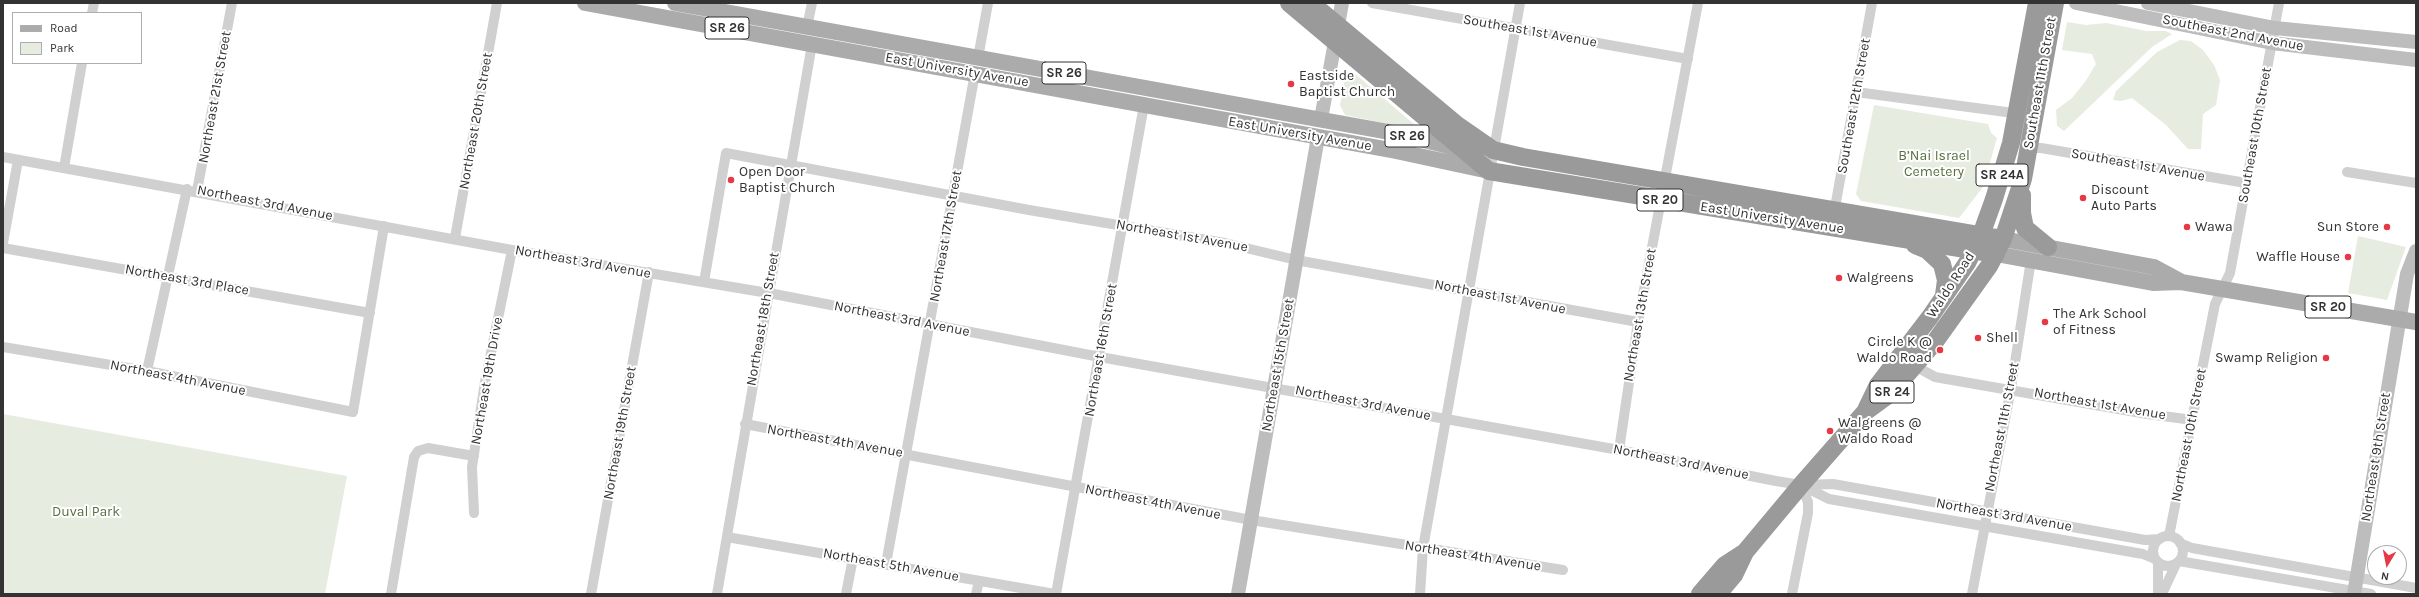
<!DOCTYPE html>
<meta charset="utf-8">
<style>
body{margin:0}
#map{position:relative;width:2419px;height:597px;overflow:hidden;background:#fff;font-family:Karla,sans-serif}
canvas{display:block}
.frame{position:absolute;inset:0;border:4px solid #333;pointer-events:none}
.legend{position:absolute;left:12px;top:12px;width:130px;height:52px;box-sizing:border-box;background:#fff;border:1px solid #adadad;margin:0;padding:5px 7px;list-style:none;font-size:12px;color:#333}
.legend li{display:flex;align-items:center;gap:8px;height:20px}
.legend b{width:20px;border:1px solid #adadad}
.north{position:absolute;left:2367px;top:545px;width:40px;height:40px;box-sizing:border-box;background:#fff;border:1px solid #adadad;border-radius:50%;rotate:190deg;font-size:11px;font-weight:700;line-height:16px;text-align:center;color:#333}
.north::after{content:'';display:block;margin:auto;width:14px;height:18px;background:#e63946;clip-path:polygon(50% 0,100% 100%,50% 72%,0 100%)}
</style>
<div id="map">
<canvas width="2419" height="597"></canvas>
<div class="frame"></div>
<ul class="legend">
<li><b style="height:5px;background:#ababab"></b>Road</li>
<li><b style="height:11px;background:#e6ecdf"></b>Park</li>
</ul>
<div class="north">N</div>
</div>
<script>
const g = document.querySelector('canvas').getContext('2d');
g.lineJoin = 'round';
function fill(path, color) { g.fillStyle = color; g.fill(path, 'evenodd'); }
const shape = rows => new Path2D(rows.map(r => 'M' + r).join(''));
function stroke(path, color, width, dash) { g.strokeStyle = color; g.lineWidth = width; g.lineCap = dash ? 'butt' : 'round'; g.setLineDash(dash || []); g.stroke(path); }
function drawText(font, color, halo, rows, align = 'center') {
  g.font = font + ' Karla,sans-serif'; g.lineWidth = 4; g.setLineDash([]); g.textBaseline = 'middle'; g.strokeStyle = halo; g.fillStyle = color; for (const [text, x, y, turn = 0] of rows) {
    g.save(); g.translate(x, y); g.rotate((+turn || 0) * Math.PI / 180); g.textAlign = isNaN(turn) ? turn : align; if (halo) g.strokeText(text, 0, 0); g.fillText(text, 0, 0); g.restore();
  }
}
fill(shape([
 [2067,22,2086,25,2106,23,2146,31,2166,31,2172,34,2152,47,2064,131,2057,126,2056,110,2072,98,2085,82,2096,64,2092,54,2062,50],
 [2180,40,2191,41,2203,50,2214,65,2220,80,2216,105,2203,114,2201,149,2188,149,2166,125,2132,98,2121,101,2113,100,2116,91,2157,52],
 [1354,73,1422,131,1345,115,1340,105,1345,78],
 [1874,105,1988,124,1991,133,1997,138,1983,187,1959,218,1861,201,1856,194],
 [2358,236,2406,247,2387,300,2348,293],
 [3,414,347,476,325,594,3,594]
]), '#e6ecdf');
stroke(shape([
 [1372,3,1688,59],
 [92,13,94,3],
 [807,27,812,3],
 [978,58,988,3],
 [1856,92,2021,114],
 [2029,148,2041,148,2246,183],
 [3,157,512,250,774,294,1100,357,1619,450,1776,481,1801,485,1833,484,2145,540,2160,539],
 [64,168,82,63],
 [2347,172,2416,183],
 [197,191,232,3],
 [1834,213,1872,3],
 [455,238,497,3],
 [3,243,18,160],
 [3,248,370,313],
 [704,282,726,153,1029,210,1225,243,1296,260,1638,322],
 [3,347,147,371,353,412,384,226],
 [1915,366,1935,377,2147,414,2193,420],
 [147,371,187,189],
 [745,424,1251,520,1563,570],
 [1619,450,1638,322,1698,3],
 [1803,486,1829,499,2143,554,2155,559],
 [474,513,472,467,485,382,512,250],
 [2169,536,2215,304,2230,273,2279,3],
 '2153 551a15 15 0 1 1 30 0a15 15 0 1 1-30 0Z',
 [727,537,1055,594],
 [2180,543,2192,548,2416,588],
 [2179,561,2371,594],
 [886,564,975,73],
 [2158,592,2158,562],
 [391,594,414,457,418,451,428,448,474,456],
 [591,594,649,272],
 [717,594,812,44],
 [846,594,853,558],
 [976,594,979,581],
 [1056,594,1144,105],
 [1420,594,1423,548,1520,3],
 [1792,594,1808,513,1808,502,1801,485],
 [1972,594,2011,388,2031,260],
 [2162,594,2176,564]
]), '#d0d0d0', 10);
stroke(shape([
 [2076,3,2272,43,2416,60],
 [2148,3,2275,28,2416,42],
 [1321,119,1342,3],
 [1238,594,1318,137],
 [2354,594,2407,274,2416,251]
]), '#bdbdbd', 14);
stroke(shape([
 [585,3,1396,151,1489,171],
 [675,3,1400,134,1465,150],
 [2003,239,2154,267,2180,281],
 [1996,254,2153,283,2181,282,2416,322]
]), '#ababab', 16);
stroke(shape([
 [1289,3,1489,171,1996,254],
 [1311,3,1457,125,1493,150,1523,157,2003,239],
 [2022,195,2022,213,2025,228,2048,247],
 [1915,245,1927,250,1942,264,1946,280,1944,295],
 [1866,410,1878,385,1930,317,1967,263,1981,235,1994,199,2011,143,2037,3],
 [1700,594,1725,565,1745,552],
 [1718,594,1734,575,1745,552,1801,485,1865,412,1891,393,1934,343,1989,266,2003,239,2023,179,2055,3]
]), '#9a9a9a', 18);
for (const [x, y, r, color] of [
 [1291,84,4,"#e63946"],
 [731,180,4,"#e63946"],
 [2083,198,4,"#e63946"],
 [2187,227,4,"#e63946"],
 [2387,227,4,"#e63946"],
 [2348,257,4,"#e63946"],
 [1839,278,4,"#e63946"],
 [2045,322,4,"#e63946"],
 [1978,338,4,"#e63946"],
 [1940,350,4,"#e63946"],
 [2326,358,4,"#e63946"],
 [1830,431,4,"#e63946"]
]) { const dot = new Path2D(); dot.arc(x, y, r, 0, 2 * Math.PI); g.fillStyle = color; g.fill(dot); stroke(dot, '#fff', 1.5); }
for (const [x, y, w] of [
 [727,28,44],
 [1064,73,44],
 [1407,136,44],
 [2002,175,52],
 [1660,200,46],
 [2328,307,46],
 [1892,392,44]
]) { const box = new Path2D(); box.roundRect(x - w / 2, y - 11, w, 22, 3); g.fillStyle = '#fff'; g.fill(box); stroke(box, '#333', 1); }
drawText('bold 13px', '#333', null, [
 ["SR 26",727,28],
 ["SR 26",1064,73],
 ["SR 26",1407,136],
 ["SR 24A",2002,175],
 ["SR 20",1660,200],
 ["SR 20",2328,307],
 ["SR 24",1892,392]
]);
drawText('14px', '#333', '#fff', [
 ["Southeast 1st Avenue",1530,31,10],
 ["Southeast 2nd Avenue",2233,33,11],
 ["East University Avenue",957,70,10],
 ["Southeast 11th Street",2040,83,-80],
 ["Northeast 21st Street",215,97,-80],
 ["Southeast 12th Street",1854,106,-80],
 ["Northeast 20th Street",476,121,-80],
 ["East University Avenue",1300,134,10],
 ["Southeast 10th Street",2255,135,-80],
 ["Southeast 1st Avenue",2138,165,10],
 ["Northeast 3rd Avenue",265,203,11],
 ["East University Avenue",1772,218,9],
 ["Northeast 17th Street",946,236,-80],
 ["Northeast 1st Avenue",1182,236,10],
 ["Northeast 3rd Avenue",583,262,10],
 ["Northeast 3rd Place",187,280,10],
 ["Waldo Road",1951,285,-57],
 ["Northeast 1st Avenue",1500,297,11],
 ["Northeast 13th Street",1640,315,-80],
 ["Northeast 18th Street",763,319,-80],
 ["Northeast 3rd Avenue",902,319,11],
 ["Northeast 16th Street",1101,350,-80],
 ["Northeast 15th Street",1278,365,-80],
 ["Northeast 4th Avenue",178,378,11],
 ["Northeast 19th Drive",487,381,-80],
 ["Northeast 3rd Avenue",1363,403,11],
 ["Northeast 1st Avenue",2100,404,10],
 ["Northeast 11th Street",2002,427,-79],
 ["Northeast 19th Street",620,433,-80],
 ["Northeast 10th Street",2189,435,-79],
 ["Northeast 4th Avenue",835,441,10],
 ["Northeast 9th Street",2376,457,-81],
 ["Northeast 3rd Avenue",1681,462,11],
 ["Northeast 4th Avenue",1153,502,11],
 ["Northeast 3rd Avenue",2004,515,10],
 ["Northeast 4th Avenue",1473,556,9],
 ["Northeast 5th Avenue",891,565,10]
]);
drawText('14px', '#333', '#fff', [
 ["Eastside",1299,76],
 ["Baptist Church",1299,92],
 ["Open Door",739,172],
 ["Baptist Church",739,188],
 ["Discount",2091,190],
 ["Auto Parts",2091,206],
 ["Wawa",2195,227],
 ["Sun Store",2379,227,"right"],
 ["Waffle House",2340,257,"right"],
 ["Walgreens",1847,278],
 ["The Ark School",2053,314],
 ["of Fitness",2053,330],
 ["Shell",1986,338],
 ["Circle K @",1932,342,"right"],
 ["Waldo Road",1932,358,"right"],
 ["Swamp Religion",2318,358,"right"],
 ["Walgreens @",1838,423],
 ["Waldo Road",1838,439]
], 'left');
drawText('14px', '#56703f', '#fff', [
 ["B’Nai Israel",1934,156],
 ["Cemetery",1934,172],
 ["Duval Park",86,512]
]);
</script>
